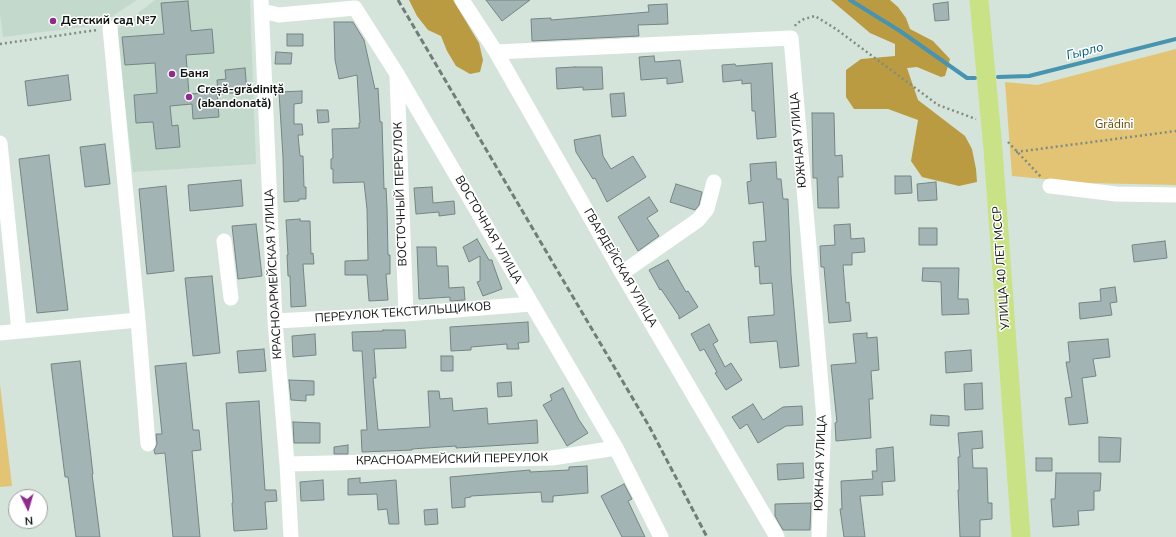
<!DOCTYPE html>
<meta charset="utf-8">
<style>
body{margin:0}
#map{position:relative;width:1176px;height:537px;overflow:hidden;background:#d5e4da;font-family:"Nunito Sans",sans-serif}
canvas{display:block}
.north{position:absolute;left:8px;top:489px;width:40px;height:40px;box-sizing:border-box;background:#fff;border:1px solid #9fa19f;border-radius:50%;rotate:175deg;font-size:11px;font-weight:700;line-height:16px;text-align:center;color:#0e1310}
.north::after{content:'';display:block;margin:auto;width:14px;height:18px;background:#912a8f;clip-path:polygon(50% 0,100% 100%,50% 72%,0 100%)}
</style>
<div id="map">
<canvas width="1176" height="537"></canvas>
<div class="north">N</div>
</div>
<script>
const g = document.querySelector('canvas').getContext('2d');
g.lineJoin = 'round';
function fill(path, color) { g.fillStyle = color; g.fill(path, 'evenodd'); }
const shape = rows => new Path2D(rows.map(r => 'M' + r).join(''));
function stroke(path, color, width, dash) { g.strokeStyle = color; g.lineWidth = width; g.lineCap = dash ? 'butt' : 'round'; g.setLineDash(dash || []); g.stroke(path); }
function drawText(font, color, halo, rows, align = 'center') {
  g.font = font + ' "Nunito Sans",sans-serif'; g.lineWidth = 3; g.setLineDash([]); g.textBaseline = 'middle'; g.strokeStyle = halo; g.fillStyle = color; for (const [text, x, y, turn = 0] of rows) {
    g.save(); g.translate(x, y); g.rotate((+turn || 0) * Math.PI / 180); g.textAlign = isNaN(turn) ? turn : align; if (halo) g.strokeText(text, 0, 0); g.fillText(text, 0, 0); g.restore();
  }
}
fill(shape([
 [0,0,137,0,99,25,3,37,0,14],
 [155,0,250,0,256,164,133,172,116,30]
]), '#c3d9cb');
fill(shape([
 [1176,49,1176,185,1088,183,1012,176,1005,82,1037,85],
 [0,384,12,486,0,487]
]), '#e2c474');
fill(shape([
 [409,0,453,0,479,43,483,60,480,72,470,74,456,66,447,51,441,36,428,30,417,16],
 [831,0,890,0,898,7,906,18,910,29,933,41,950,59,945,76,941,77,917,67,907,68,918,100,965,136,972,149,976,169,977,182,959,186,922,177,911,161,918,120,888,109,854,109,846,97,846,70,861,59,895,56,895,44,870,33]
]), '#ba9b41');
stroke(shape([
 [850,0,900,31,967,78,975,78],
 [998,77,1029,76,1176,39]
]), '#4894b0', 4);
const building = shape([
 [486,0,530,0,502,21,486,0],
 [188,1,191,31,212,29,214,53,186,55,189,94,217,92,219,117,193,119,192,104,170,106,172,126,178,125,180,147,156,149,153,122,136,123,134,95,157,93,155,63,125,65,122,37,164,34,161,3,188,1],
 [948,2,949,20,935,21,933,4,948,2],
 [667,4,668,24,638,25,639,36,532,41,531,19,551,18,551,20,649,12,648,5,667,4],
 [334,22,353,22,364,40,375,89,378,88,380,122,382,122,384,189,386,188,387,207,388,255,390,255,390,274,386,274,388,300,369,301,367,275,345,275,345,261,368,260,367,209,364,182,333,183,333,169,331,169,331,159,333,158,332,129,359,128,359,123,360,123,357,75,339,79,335,60,334,22],
 [287,34,303,34,303,46,287,46,287,34],
 [276,52,292,53,291,64,275,64,276,52],
 [654,56,655,62,680,60,683,82,667,84,667,78,641,80,639,57,654,56],
 [772,63,776,137,757,139,755,111,752,111,751,83,742,84,742,80,723,82,722,65,735,64,736,66,772,63],
 [575,67,602,67,603,89,583,90,583,87,557,89,556,68,575,67],
 [245,68,247,92,218,94,217,80,226,79,225,70,245,68],
 [68,75,71,100,28,106,25,81,68,75],
 [302,91,302,103,294,104,294,124,302,124,303,135,298,135,300,156,303,156,304,187,306,187,306,199,299,199,299,201,284,202,283,157,279,92,302,91],
 [624,93,626,116,612,117,610,94,624,93],
 [317,110,328,110,329,122,318,123,317,110],
 [812,113,834,113,835,156,842,155,843,177,838,177,839,208,818,208,817,178,813,178,812,113],
 [600,135,603,156,611,169,633,156,646,177,607,202,595,178,593,179,576,152,574,140,600,135],
 [105,144,110,184,85,187,80,147,105,144],
 [49,155,68,310,37,313,19,159,49,155],
 [776,162,777,179,781,179,783,199,788,199,791,275,799,366,780,368,777,341,750,343,748,317,774,315,774,310,772,283,760,284,759,266,755,267,753,242,766,241,763,202,749,204,747,182,751,181,750,164,776,162],
 [895,176,911,176,912,193,895,194,895,176],
 [241,180,243,206,190,211,188,185,241,180],
 [936,182,937,200,918,201,917,184,936,182],
 [676,184,702,192,699,205,695,210,670,202,676,184],
 [166,186,174,271,147,274,139,189,166,186],
 [432,187,433,203,454,201,455,214,439,216,439,212,416,214,414,188,432,187],
 [649,197,658,211,647,218,659,236,638,251,618,217,649,197],
 [300,219,300,221,310,221,311,254,313,253,314,264,303,264,306,306,291,307,290,276,288,276,287,255,288,255,286,220,300,219],
 [256,224,262,276,238,279,232,226,256,224],
 [850,224,851,239,864,238,865,252,852,253,852,265,843,265,846,303,849,302,851,321,829,323,824,267,821,267,820,246,835,245,834,225,850,224],
 [919,228,937,228,937,245,919,245,919,228],
 [477,239,489,260,492,260,493,264,502,289,483,296,477,282,480,281,480,256,469,262,463,247,477,239],
 [1165,241,1167,258,1134,262,1132,245,1165,241],
 [417,247,436,247,437,266,448,266,449,288,464,287,465,300,450,301,450,297,419,299,417,247],
 [668,260,686,292,688,291,698,307,679,319,679,316,661,289,660,290,649,270,668,260],
 [923,268,959,268,958,299,968,299,969,314,942,315,941,282,922,281,923,268],
 [212,276,220,353,193,356,185,278,212,276],
 [1115,287,1117,302,1110,303,1112,315,1080,319,1079,303,1101,301,1100,289,1115,287],
 [528,322,529,342,518,343,519,349,507,349,507,344,471,347,471,350,451,351,450,327,528,322],
 [709,324,718,341,713,344,725,367,731,363,742,380,726,390,715,373,717,372,704,349,700,351,691,334,709,324],
 [383,330,405,330,406,348,374,349,376,378,373,378,378,430,430,427,428,391,439,391,440,399,452,398,453,411,487,408,488,424,537,420,538,443,456,448,456,446,412,449,412,450,362,452,361,430,367,430,362,351,353,351,352,332,383,331,383,330],
 [867,333,867,338,877,337,879,370,871,371,873,399,869,399,871,438,836,441,835,423,837,422,831,365,856,363,853,334,867,333],
 [315,334,316,355,293,357,292,336,315,334],
 [1108,339,1110,357,1093,359,1096,376,1082,378,1088,423,1069,425,1065,398,1072,397,1066,362,1070,362,1068,342,1108,339],
 [264,349,266,371,239,373,237,351,264,349],
 [971,350,972,371,946,373,945,352,971,350],
 [441,356,453,356,453,371,441,371,441,356],
 [80,361,93,474,92,474,100,537,76,537,68,477,65,477,51,364,80,361],
 [186,363,193,430,199,430,201,450,192,451,200,537,173,537,165,453,155,454,154,450,157,444,156,434,162,434,155,366,186,363],
 [289,380,314,381,314,395,306,395,306,401,291,400,289,380],
 [511,382,512,396,498,397,497,383,511,382],
 [982,383,983,409,965,410,964,384,982,383],
 [563,388,579,420,588,433,567,446,543,405,552,400,550,395,563,388],
 [259,401,265,490,276,490,277,501,265,502,267,529,234,531,232,503,233,503,226,403,259,401],
 [753,404,763,420,783,407,802,406,803,425,786,426,758,443,747,424,740,429,732,417,753,404],
 [931,415,949,416,949,426,930,425,931,415],
 [293,422,320,423,320,443,294,443,293,422],
 [982,431,983,448,972,449,973,468,987,468,988,503,992,503,992,519,980,520,980,537,960,537,958,490,959,490,958,457,960,457,958,433,982,431],
 [1099,437,1121,438,1120,462,1099,462,1099,437],
 [348,445,348,454,334,454,334,447,348,445],
 [893,447,895,481,882,482,883,495,860,496,865,537,844,537,840,509,842,509,841,481,873,479,872,471,877,471,876,449,893,447],
 [1036,458,1052,458,1052,471,1036,471,1036,458],
 [803,463,804,478,778,480,777,464,803,463],
 [587,466,588,493,553,496,553,502,542,502,541,492,471,496,471,497,465,498,465,507,452,508,450,477,530,470,530,472,569,470,569,467,587,466],
 [1056,473,1101,473,1100,491,1094,491,1094,510,1078,511,1079,525,1053,527,1051,499,1055,499,1056,473],
 [360,478,360,483,396,480,399,524,389,524,387,509,378,510,377,494,348,495,348,479,360,478],
 [323,480,324,500,301,501,300,482,323,480],
 [624,484,632,499,628,501,645,537,622,537,601,496,624,484],
 [811,503,810,530,783,530,775,516,775,504,811,503],
 [437,509,438,524,425,525,424,510,437,509]
]);
fill(building, '#a2b4b3');
stroke(building, '#758584', 1);
stroke(shape([
 [795,26,796,24,804,19,815,16,836,29,938,105,976,119],
 [0,44,97,30],
 [1008,142,1042,178],
 [1016,152,1176,131]
]), '#808b84', 2.5, [2, 3]);
stroke(shape([
 [261,0,275,321,287,464,291,537],
 [462,0,496,52,622,273,777,537],
 [262,11,279,15,355,8,397,74,616,448,661,537],
 [110,28,138,320,148,444],
 [496,52,791,38,824,419,819,537],
 [397,77,406,314],
 [0,143,19,331],
 [1050,186,1116,194,1176,195],
 [224,241,231,298],
 [622,273,698,220,707,209,714,182],
 [275,321,406,314,531,304],
 [0,333,138,320],
 [287,464,552,458,616,448]
]), '#fff', 15);
stroke(shape([
 [979,0,993,149,1021,537]
]), '#c9e286', 19);
stroke(shape([
 [398,0,649,426,707,537]
]), '#737d77', 3, [6, 3]);
for (const [x, y, r, color] of [
 [53,21,4,"#912a8f"],
 [172,74,4,"#912a8f"],
 [189,97,4,"#912a8f"]
]) { const dot = new Path2D(); dot.arc(x, y, r, 0, 2 * Math.PI); g.fillStyle = color; g.fill(dot); stroke(dot, '#fff', 1.5); }
drawText('bold 12px', '#0e1310', '#fff', [
 ["Детский сад №7",61,21],
 ["Баня",180,74],
 ["Creșă-grădiniță",197,90],
 ["(abandonată)",197,104]
], 'left');
drawText('12px', '#634e05', '#fff', [
 ["Grădini",1114,125]
]);
drawText('12px', '#0e1310', '#fff', [
 ["ЮЖНАЯ УЛИЦА",799,140,-95],
 ["ВОСТОЧНЫЙ ПЕРЕУЛОК",401,194,-92],
 ["ВОСТОЧНАЯ УЛИЦА",488,230,60],
 ["ГВАРДЕЙСКАЯ УЛИЦА",620,268,60],
 ["УЛИЦА 40 ЛЕТ МССР",1002,268,-94],
 ["КРАСНОАРМЕЙСКАЯ УЛИЦА",274,274,-93],
 ["ПЕРЕУЛОК ТЕКСТИЛЬЩИКОВ",403,313,-4],
 ["КРАСНОАРМЕЙСКИЙ ПЕРЕУЛОК",452,460,-1],
 ["ЮЖНАЯ УЛИЦА",821,463,-88]
]);
drawText('italic 13px', '#005d79', '#fff', [
 ["Гырло",1085,52,-14]
]);
</script>
